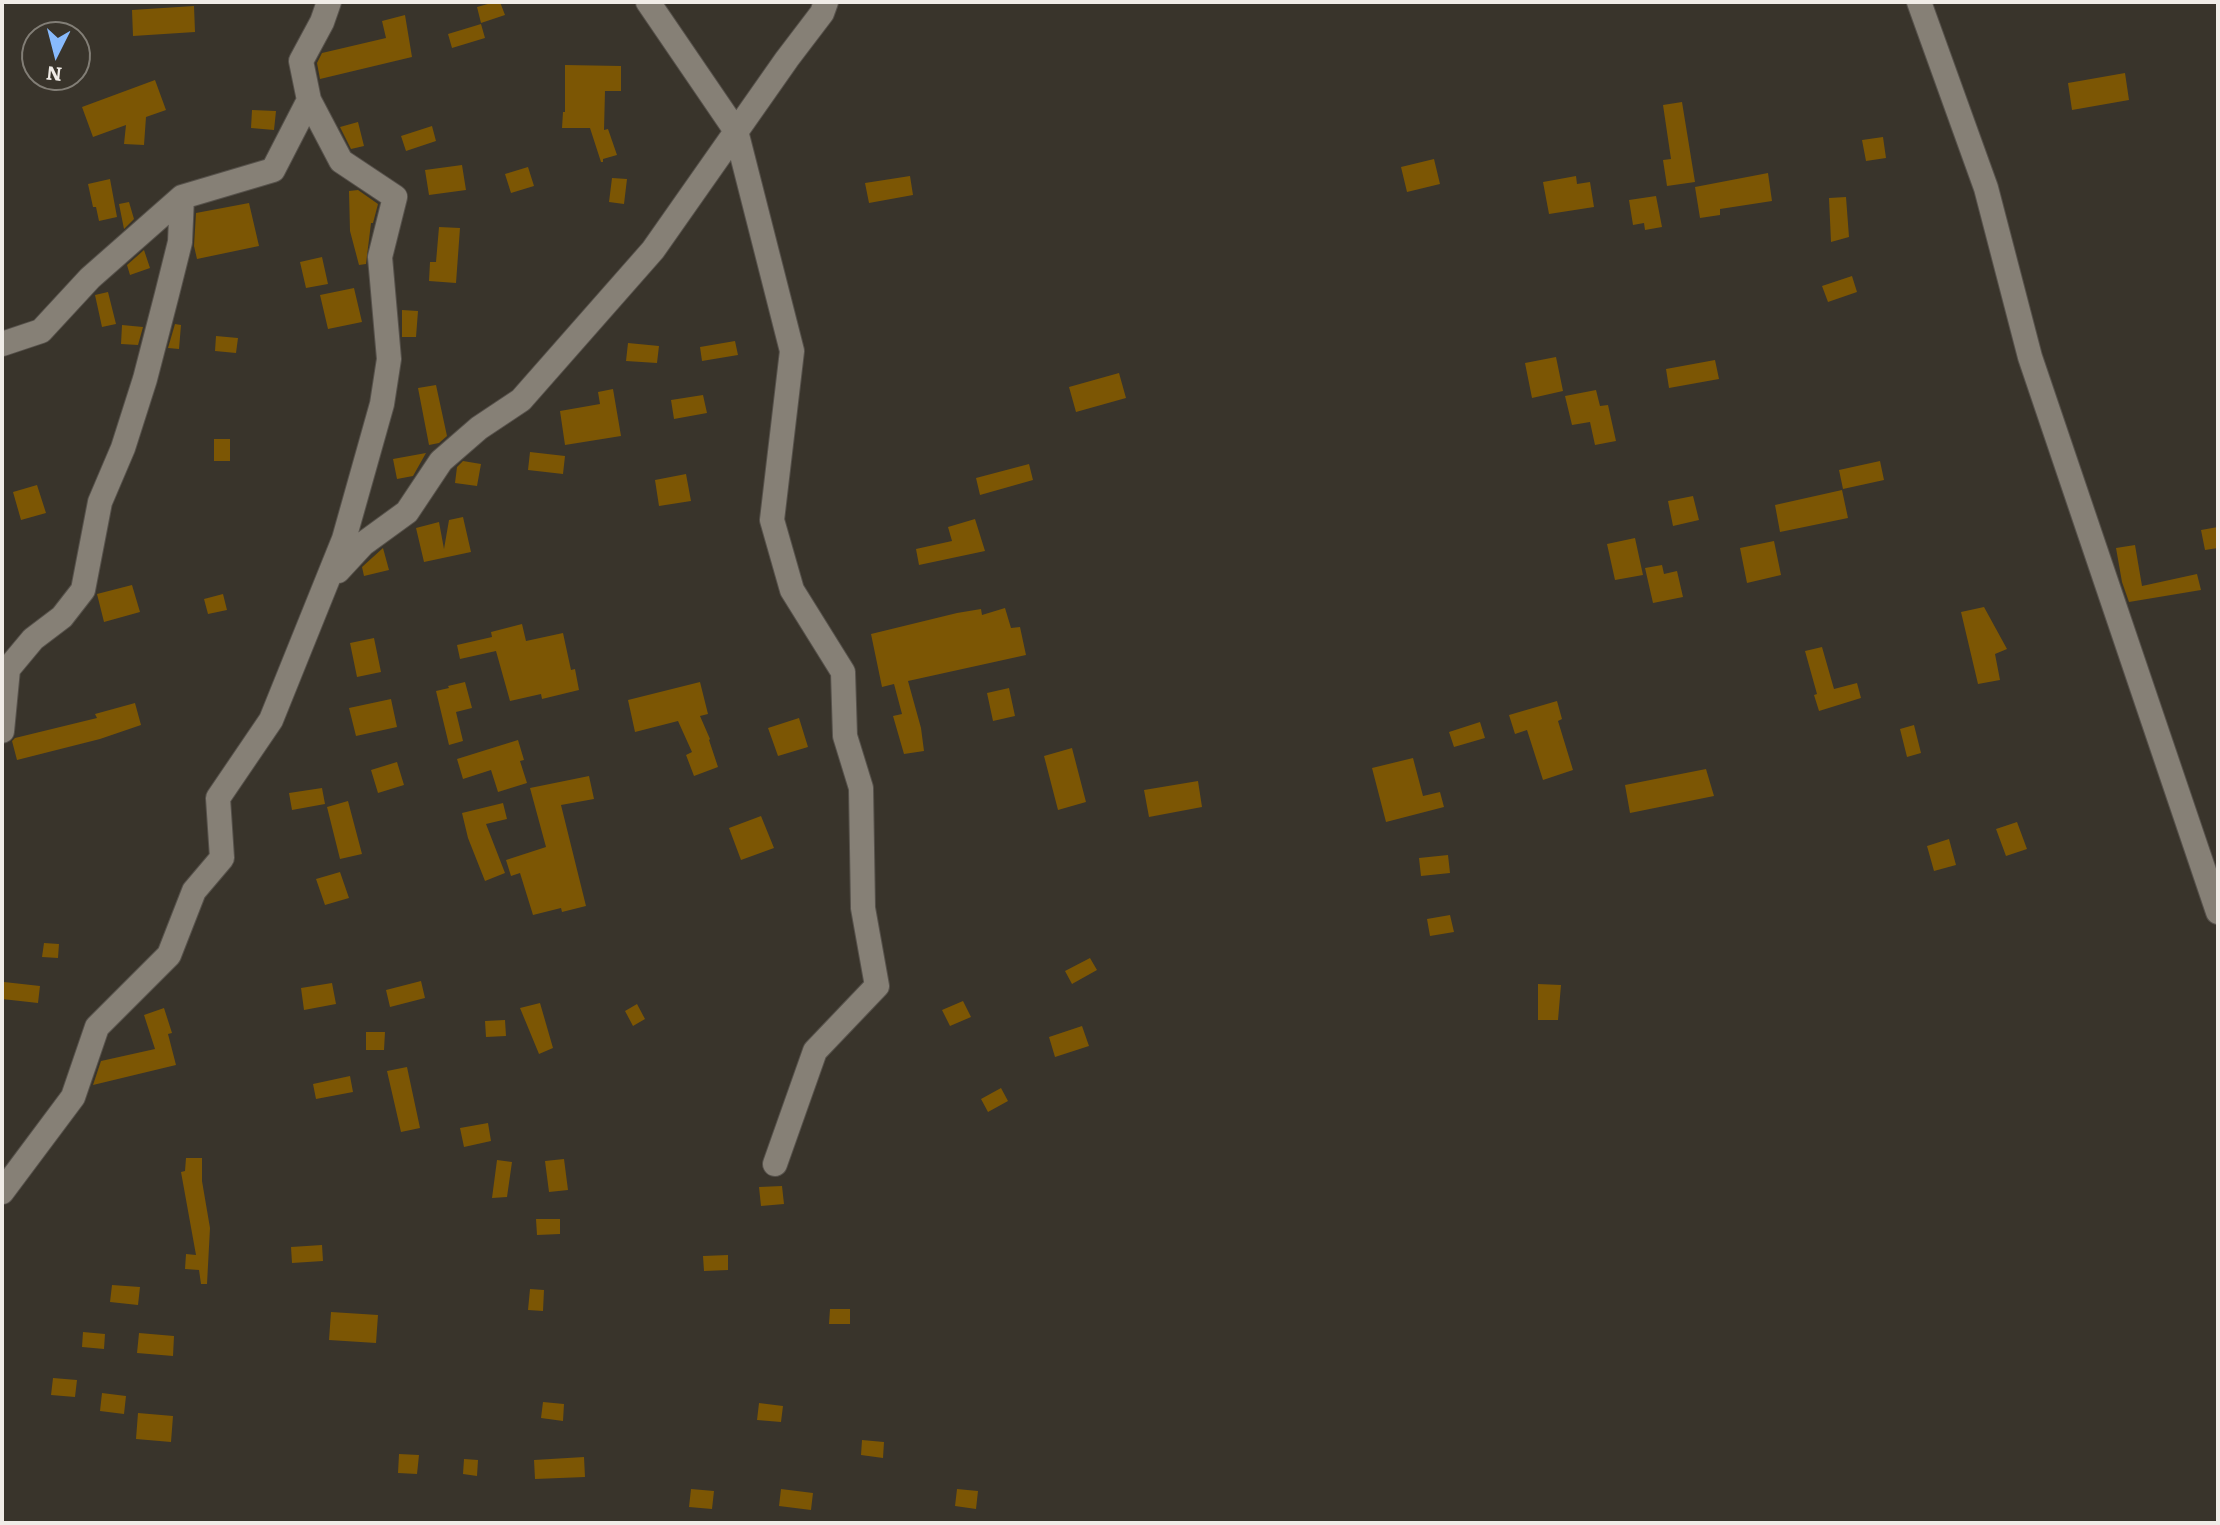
<!DOCTYPE html>
<style>
body{margin:0}
#map{position:relative;width:2220px;height:1525px;overflow:hidden;background:#39342b;font-family:Literata,serif}
canvas{display:block}
.frame{position:absolute;inset:0;border:4px solid #f0ece7;pointer-events:none}
.north{position:absolute;left:21px;top:21px;width:70px;height:70px;box-sizing:border-box;background:#39342b;border:2px solid #827e76;border-radius:50%;rotate:186deg;font-size:19px;font-weight:700;line-height:28px;text-align:center;color:#f0ece7}
.north::after{content:'';display:block;margin:auto;width:24px;height:32px;background:#88bafc;clip-path:polygon(50% 0,100% 100%,50% 72%,0 100%)}
</style>
<div id="map">
<canvas width="2220" height="1525"></canvas>
<div class="frame"></div>
<div class="north">N</div>
</div>
<script>
const g = document.querySelector('canvas').getContext('2d');
g.lineJoin = 'round';
function fill(path, color) { g.fillStyle = color; g.fill(path, 'evenodd'); }
const shape = rows => new Path2D(rows.map(r => 'M' + r).join(''));
function stroke(path, color, width, dash) { g.strokeStyle = color; g.lineWidth = width; g.lineCap = dash ? 'butt' : 'round'; g.setLineDash(dash || []); g.stroke(path); }
fill(shape([
 [495,2,500,2,505,15,481,23,477,7],
 [194,6,195,32,133,36,132,10],
 [405,15,412,57,320,79,317,63,322,53,386,38,382,21],
 [481,24,485,38,452,48,448,34],
 [565,65,621,66,621,91,605,91,604,130,608,129,617,155,603,159,603,162,601,162,590,128,562,128,563,112,565,112],
 [2125,73,2129,100,2072,110,2068,83],
 [155,80,166,110,146,117,144,145,124,144,126,125,93,137,82,107],
 [1682,102,1695,182,1667,186,1663,160,1671,159,1663,105],
 [252,110,276,111,274,130,251,128],
 [358,122,364,146,351,149,340,127],
 [432,126,436,141,406,151,401,136],
 [1883,137,1886,158,1866,161,1862,140],
 [1434,159,1440,184,1407,192,1401,167],
 [462,165,466,190,429,195,425,170],
 [528,167,534,186,511,193,505,174],
 [1768,173,1772,201,1720,209,1720,215,1700,218,1695,187],
 [910,176,913,195,869,203,865,183],
 [1576,176,1577,184,1590,182,1594,207,1549,214,1543,182],
 [612,178,627,179,624,204,609,202],
 [110,179,117,217,99,221,96,207,93,207,88,184],
 [358,190,378,204,373,223,371,223,366,264,359,265,350,231,349,191],
 [1656,196,1662,227,1645,230,1644,223,1633,225,1629,200],
 [1846,197,1849,237,1831,242,1829,198],
 [129,202,134,219,124,229,119,204],
 [249,203,259,246,197,259,194,246,196,213],
 [439,227,460,228,456,283,429,281,430,262,436,262],
 [144,250,150,268,130,275,127,265],
 [322,257,328,284,306,288,300,262],
 [1852,276,1857,292,1828,302,1822,286],
 [354,288,362,322,328,329,320,295],
 [108,292,116,324,102,327,95,295],
 [402,310,418,311,416,337,402,337],
 [175,324,181,325,179,349,168,348],
 [122,325,143,327,138,345,121,344],
 [216,336,238,338,236,353,215,351],
 [735,341,738,355,702,361,700,347],
 [628,343,659,346,657,363,626,361],
 [1556,357,1563,391,1532,398,1525,363],
 [1715,360,1719,379,1669,388,1666,369],
 [1119,373,1126,398,1076,412,1069,387],
 [436,385,447,436,439,443,429,445,418,388],
 [613,389,621,436,565,445,560,411,600,404,598,392],
 [1596,390,1600,406,1608,405,1616,441,1595,445,1590,422,1572,425,1565,396],
 [703,395,707,413,674,419,671,400],
 [214,439,230,439,230,461,214,461],
 [530,452,565,456,563,474,528,470],
 [426,453,413,476,397,479,393,459],
 [463,461,481,464,477,486,455,483,457,467],
 [1880,461,1884,480,1843,489,1839,470],
 [1029,464,1033,480,980,495,976,478],
 [686,474,691,501,659,506,655,480],
 [37,485,46,513,21,520,13,492],
 [1842,490,1848,518,1780,532,1775,505],
 [1693,496,1699,520,1673,526,1668,501],
 [463,517,471,552,424,562,416,528,439,522,444,549,449,520],
 [975,519,985,551,919,565,916,549,952,541,948,527],
 [2218,527,2218,548,2205,550,2201,530],
 [1635,538,1643,575,1615,580,1607,544],
 [1774,541,1781,575,1747,583,1740,548],
 [2135,545,2142,586,2197,574,2201,590,2129,602,2122,582,2116,548],
 [383,548,389,570,364,576,362,567],
 [1662,565,1664,574,1677,571,1683,597,1653,603,1645,568],
 [132,585,140,612,104,622,97,594],
 [223,594,227,610,208,614,204,599],
 [1984,607,2007,649,1995,654,2000,680,1978,684,1961,612],
 [1005,608,1011,628,1020,627,1026,655,908,681,921,728,924,751,904,754,893,716,902,714,894,684,882,687,871,634,957,613,981,609,982,615],
 [522,624,526,641,563,633,571,670,575,669,579,690,542,699,541,694,510,701,496,651,460,659,457,645,492,637,491,632],
 [374,638,381,672,357,677,350,643],
 [1822,647,1834,689,1857,683,1861,698,1819,711,1814,695,1817,694,1805,651],
 [465,682,472,708,456,712,463,741,449,745,436,691,449,688,448,686],
 [700,682,708,714,700,716,710,739,709,740,718,767,694,776,686,755,692,752,678,721,635,732,628,700],
 [1009,688,1015,716,993,721,987,693],
 [391,699,397,727,356,736,349,708],
 [1557,701,1562,719,1558,721,1573,770,1543,780,1527,730,1515,734,1509,715],
 [135,703,141,725,100,739,17,760,12,741,15,738,97,718,95,714],
 [799,718,808,747,778,756,768,728],
 [1480,722,1485,738,1454,747,1449,732],
 [1914,725,1921,753,1907,757,1900,729],
 [518,740,524,760,520,761,527,783,498,792,491,770,463,779,457,759],
 [1072,748,1086,802,1058,810,1044,756],
 [1413,758,1423,796,1440,792,1444,807,1386,822,1372,768],
 [397,762,404,785,378,793,371,770],
 [1706,769,1714,796,1630,813,1625,785],
 [589,776,594,799,561,805,586,906,562,912,561,908,533,915,520,873,511,876,506,860,546,847,530,788],
 [1198,781,1202,807,1149,817,1144,790],
 [322,788,325,804,292,810,289,793],
 [348,801,362,854,340,859,327,807],
 [503,803,507,819,486,824,505,873,485,881,468,838,462,813],
 [761,816,774,848,741,860,729,828],
 [2017,822,2027,849,2006,856,1996,829],
 [1949,839,1956,865,1934,871,1927,846],
 [1448,855,1450,873,1421,876,1419,858],
 [340,872,349,898,325,905,316,879],
 [1450,915,1454,932,1430,936,1427,919],
 [44,943,59,944,58,958,42,957],
 [1090,958,1097,970,1072,984,1065,971],
 [421,981,425,998,390,1007,386,990],
 [4,982,40,986,38,1003,2,999],
 [332,983,336,1004,304,1010,301,988],
 [1538,984,1561,985,1558,1020,1538,1020],
 [963,1001,971,1017,950,1026,942,1010],
 [540,1003,553,1048,539,1054,520,1008],
 [637,1004,645,1019,633,1026,625,1011],
 [164,1008,172,1033,168,1034,176,1065,93,1085,101,1061,155,1049,144,1015],
 [505,1020,506,1036,486,1037,485,1021],
 [1082,1026,1089,1046,1055,1057,1049,1037],
 [366,1032,385,1032,384,1050,366,1050],
 [407,1067,420,1128,401,1132,387,1071],
 [350,1076,353,1092,316,1099,313,1084],
 [1001,1088,1008,1101,988,1112,981,1099],
 [488,1123,491,1141,464,1147,460,1128],
 [186,1158,202,1158,202,1181,210,1228,207,1284,201,1284,199,1270,185,1269,186,1254,196,1255,181,1172,185,1171],
 [564,1159,568,1190,549,1192,545,1161],
 [497,1160,512,1162,507,1197,492,1198],
 [782,1186,784,1204,761,1206,759,1187],
 [536,1219,560,1219,560,1234,537,1235],
 [322,1245,323,1261,292,1263,291,1247],
 [728,1255,728,1270,704,1271,703,1256],
 [112,1285,140,1287,138,1305,110,1302],
 [530,1289,544,1290,543,1311,528,1310],
 [830,1309,850,1309,850,1324,829,1324],
 [331,1312,378,1315,376,1343,329,1340],
 [83,1332,105,1334,104,1349,82,1347],
 [139,1333,174,1336,173,1356,137,1353],
 [53,1378,77,1380,75,1397,51,1395],
 [102,1393,126,1396,124,1414,100,1411],
 [543,1402,564,1404,563,1421,541,1418],
 [759,1403,783,1406,781,1422,757,1420],
 [138,1413,173,1416,171,1442,136,1439],
 [862,1440,884,1442,883,1458,861,1455],
 [399,1454,419,1455,417,1474,398,1473],
 [584,1457,585,1477,535,1479,534,1460],
 [464,1459,478,1460,477,1476,463,1474],
 [691,1489,714,1491,712,1509,689,1507],
 [781,1489,813,1493,811,1510,779,1506],
 [957,1489,978,1491,976,1509,955,1506]
]), '#7c5604');
const minor = shape([
 [648,2,736,131,792,351,772,520,792,590,843,672,845,736,861,788,863,908,877,986,815,1051,775,1164],
 [1919,2,1986,188,2030,357,2218,912],
 [2,344,41,331,90,278,182,197,273,170,309,100],
 [338,571,363,544,407,512,441,461,479,428,521,400,653,250,787,59,822,13,826,2],
 [2,731,8,669,33,639,62,617,83,590,100,502,123,448,145,379,167,294,180,242,182,197],
 [2,1192,73,1097,97,1027,169,955,194,891,222,858,218,798,271,720,344,539,382,404,389,359,380,257,395,197,341,161,309,100,301,61,322,22,329,2]
]);
stroke(minor, '#56514b', 26);
stroke(minor, '#868076', 24);
</script>
